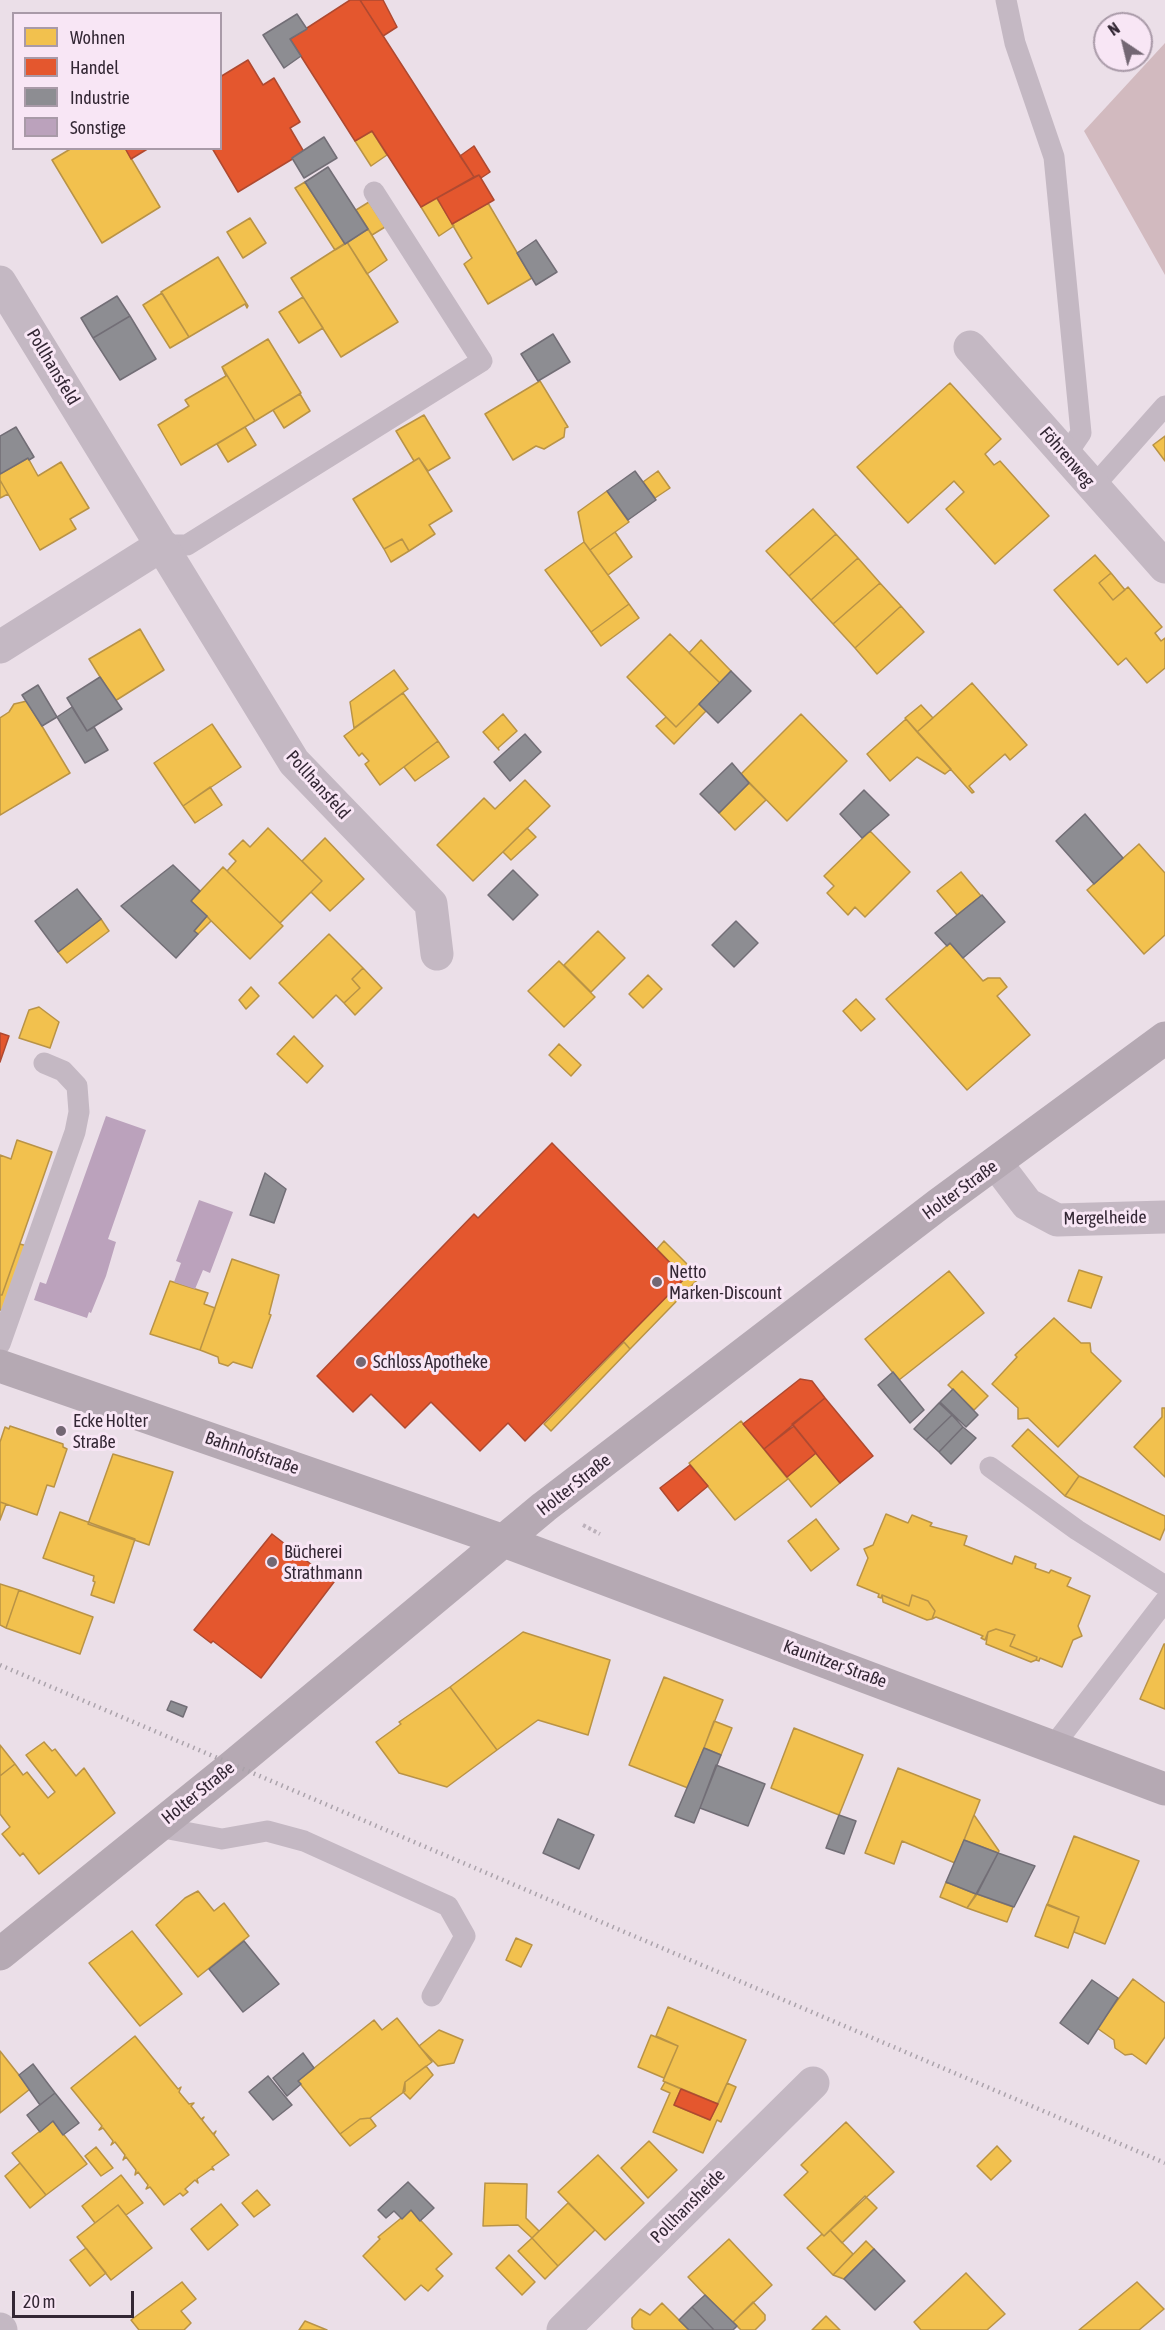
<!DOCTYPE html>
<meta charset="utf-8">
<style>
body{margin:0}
#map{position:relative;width:1165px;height:2330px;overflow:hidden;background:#ebdfe8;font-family:"Asap Condensed",sans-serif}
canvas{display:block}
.legend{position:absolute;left:12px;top:12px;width:210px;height:138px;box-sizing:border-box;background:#f8e6f5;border:2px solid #a99aa8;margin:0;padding:8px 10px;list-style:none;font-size:18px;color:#332734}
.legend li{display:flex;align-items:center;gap:12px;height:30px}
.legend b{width:30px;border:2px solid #a99aa8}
.north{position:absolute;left:1093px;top:12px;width:60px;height:60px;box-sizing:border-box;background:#f8e6f5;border:2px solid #a99aa8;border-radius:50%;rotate:325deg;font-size:16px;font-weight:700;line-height:24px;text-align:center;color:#332734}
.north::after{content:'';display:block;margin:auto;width:21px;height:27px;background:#736773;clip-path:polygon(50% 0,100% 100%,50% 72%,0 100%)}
.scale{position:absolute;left:12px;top:2291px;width:122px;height:27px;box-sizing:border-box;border:3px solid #332734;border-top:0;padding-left:8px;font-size:18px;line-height:21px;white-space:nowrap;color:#332734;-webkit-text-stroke:4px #f8e6f5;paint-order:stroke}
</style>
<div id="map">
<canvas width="1165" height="2330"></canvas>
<ul class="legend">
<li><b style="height:16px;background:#f2c14e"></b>Wohnen</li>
<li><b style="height:16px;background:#e4572e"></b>Handel</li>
<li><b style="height:16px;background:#8d8d92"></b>Industrie</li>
<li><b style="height:16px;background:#bba2bc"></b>Sonstige</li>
</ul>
<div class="north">N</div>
<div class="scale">20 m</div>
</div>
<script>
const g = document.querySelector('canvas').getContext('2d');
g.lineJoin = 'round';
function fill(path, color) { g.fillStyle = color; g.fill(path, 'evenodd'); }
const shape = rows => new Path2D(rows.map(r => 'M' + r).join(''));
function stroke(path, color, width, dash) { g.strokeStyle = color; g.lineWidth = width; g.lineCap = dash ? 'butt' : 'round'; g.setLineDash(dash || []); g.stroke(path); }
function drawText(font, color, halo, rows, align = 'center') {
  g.font = font + ' "Asap Condensed",sans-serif'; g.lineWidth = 6; g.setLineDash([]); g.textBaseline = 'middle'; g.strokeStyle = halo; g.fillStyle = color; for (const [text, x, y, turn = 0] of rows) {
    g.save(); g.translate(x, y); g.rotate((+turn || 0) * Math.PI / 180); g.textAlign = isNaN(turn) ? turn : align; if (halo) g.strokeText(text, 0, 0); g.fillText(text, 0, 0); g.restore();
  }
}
fill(shape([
 [1165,43,1165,275,1084,131]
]), '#d2babf');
const homes = shape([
 [372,131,387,155,371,166,355,141,372,131],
 [72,148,125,148,160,207,102,243,52,160,72,148],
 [305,182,345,244,335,250,295,188,305,182],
 [436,197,454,226,439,236,421,207,436,197],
 [369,202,385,227,372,235,356,210,369,202],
 [488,203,532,278,488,304,464,264,472,258,452,224,488,203],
 [250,218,266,243,243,258,227,232,250,218],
 [368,229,387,260,367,274,347,242,368,229],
 [347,242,398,322,341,357,291,278,347,242],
 [218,257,248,306,247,308,245,304,189,337,161,292,218,257],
 [162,293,189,337,170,348,143,305,162,293],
 [303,297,323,328,299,343,279,312,303,297],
 [268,339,301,393,255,421,222,367,268,339],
 [222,367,255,421,181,465,158,425,189,406,185,400,226,376,222,367],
 [540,381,568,427,565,428,564,437,544,449,536,446,513,460,485,414,540,381],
 [950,383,1001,439,985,454,994,465,1000,461,1049,516,995,564,946,509,964,492,954,481,908,523,857,467,950,383],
 [300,394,310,411,284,428,273,410,300,394],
 [424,415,450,458,428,471,419,458,414,461,396,431,424,415],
 [245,427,256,445,228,462,217,444,245,427],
 [1165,436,1165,461,1153,445,1165,436],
 [28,458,38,476,61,462,89,508,70,519,76,529,40,550,0,480,0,474,28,458],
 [419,458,452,511,429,525,435,534,409,551,402,539,384,549,353,499,419,458],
 [658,471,670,488,655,498,643,482,658,471],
 [0,480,8,494,0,498,0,480],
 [607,491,629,522,590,550,584,542,578,512,607,491],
 [813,509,836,534,789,576,766,551,813,509],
 [615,532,632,557,608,575,590,550,615,532],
 [836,534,858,558,811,600,789,576,836,534],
 [402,539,409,551,391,562,384,549,402,539],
 [584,542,629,604,591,632,545,570,584,542],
 [1095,555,1111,573,1099,583,1113,600,1128,587,1162,627,1155,633,1161,641,1165,638,1165,668,1147,683,1126,658,1118,665,1054,590,1095,555],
 [858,558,880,583,833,624,811,600,858,558],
 [1111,573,1125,590,1113,600,1099,583,1111,573],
 [880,583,901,606,855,648,833,624,880,583],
 [629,604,639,618,601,646,591,632,629,604],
 [901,606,924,632,877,674,855,648,901,606],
 [140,629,164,670,115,701,89,659,140,629],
 [670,634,720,683,676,727,627,677,670,634],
 [701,640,731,671,720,683,689,653,701,640],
 [394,670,408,689,354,728,350,702,394,670],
 [972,683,1027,745,1010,760,1005,754,969,786,974,792,972,793,917,732,972,683],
 [403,693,438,741,380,785,365,764,369,761,362,753,359,756,344,736,403,693],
 [27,701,70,773,0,815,0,718,9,712,14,704,27,701],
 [699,704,706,711,674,744,656,726,666,717,676,727,699,704],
 [921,705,933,718,917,732,905,718,921,705],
 [503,714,517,731,498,748,499,750,483,732,503,714],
 [801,714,847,761,787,821,741,774,801,714],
 [906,719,951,769,945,774,917,757,890,781,867,754,906,719],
 [212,724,241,767,183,806,154,763,212,724],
 [438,741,449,757,415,781,404,767,438,741],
 [525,780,550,806,473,881,437,845,484,798,495,809,525,780],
 [749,783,766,800,735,830,719,813,749,783],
 [210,787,222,805,195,823,183,806,210,787],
 [268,828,322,881,280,923,227,871,236,861,229,854,243,840,250,847,268,828],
 [527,828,536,837,511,860,503,852,527,828],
 [870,831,910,872,865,917,855,907,848,915,827,893,834,886,824,876,870,831],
 [325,838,364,879,330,911,311,892,322,881,302,861,325,838],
 [1139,844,1165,873,1165,935,1144,954,1087,890,1139,844],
 [223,867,283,926,250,959,191,901,223,867],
 [961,872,981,896,957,915,937,891,961,872],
 [207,916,211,921,198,934,194,931,207,916],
 [101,919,109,931,67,963,58,952,101,919],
 [598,931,625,958,591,992,564,965,598,931],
 [329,934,363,968,352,979,360,988,344,1003,336,995,313,1018,279,983,329,934],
 [950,943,983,981,988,978,1000,978,1007,987,997,996,1030,1035,967,1090,886,999,950,943],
 [559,961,595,997,564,1027,528,991,559,961],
 [363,968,382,988,355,1015,344,1003,360,988,352,979,363,968],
 [648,975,662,989,643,1008,629,994,648,975],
 [251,987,259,996,246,1009,239,1000,251,987],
 [856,999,875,1019,861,1031,843,1011,856,999],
 [39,1007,59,1022,50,1048,19,1038,29,1010,39,1007],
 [294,1036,323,1066,307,1083,277,1054,294,1036],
 [559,1044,581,1065,571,1076,549,1055,559,1044],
 [17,1140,52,1152,2,1295,0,1295,0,1155,11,1159,17,1140],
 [664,1241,700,1277,630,1349,623,1341,685,1278,657,1249,664,1241],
 [20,1244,27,1246,4,1311,0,1310,0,1295,2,1295,20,1244],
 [232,1259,279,1275,269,1314,271,1315,252,1368,233,1362,228,1366,219,1363,218,1357,200,1350,232,1259],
 [1079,1270,1102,1277,1091,1308,1068,1301,1079,1270],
 [949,1271,984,1313,899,1380,865,1339,949,1271],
 [170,1281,208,1293,204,1304,215,1308,200,1350,150,1334,170,1281],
 [1054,1318,1081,1343,1090,1343,1091,1352,1121,1381,1058,1447,1028,1418,1018,1419,1018,1408,992,1384,1017,1357,1015,1355,1054,1318],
 [624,1342,630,1349,551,1431,544,1424,624,1342],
 [962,1371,988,1396,974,1410,948,1385,962,1371],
 [1162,1408,1165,1408,1165,1477,1134,1447,1162,1417,1162,1408],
 [741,1421,788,1479,735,1520,689,1463,741,1421],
 [10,1426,63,1444,63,1447,67,1449,54,1487,47,1485,37,1515,0,1502,0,1442,5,1427,9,1429,10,1426],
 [1028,1429,1079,1476,1065,1496,1012,1446,1028,1429],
 [816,1453,840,1483,811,1507,787,1477,816,1453],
 [113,1454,173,1472,149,1545,88,1524,113,1454],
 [1079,1476,1165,1516,1165,1528,1160,1540,1065,1496,1079,1476],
 [0,1502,6,1504,0,1520,0,1502],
 [60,1512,135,1539,114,1603,91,1595,95,1582,93,1581,94,1576,43,1558,60,1512],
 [886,1514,908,1523,912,1515,932,1523,930,1526,967,1536,964,1545,1012,1564,1015,1556,1036,1564,1035,1568,1049,1573,1051,1570,1071,1578,1067,1586,1090,1596,1078,1626,1082,1636,1073,1640,1062,1667,1040,1658,1039,1661,1036,1660,1037,1657,1010,1646,1015,1635,996,1629,988,1632,985,1640,981,1638,983,1636,936,1617,932,1619,935,1611,928,1601,912,1595,909,1606,882,1595,881,1598,878,1597,879,1594,857,1585,868,1558,864,1549,873,1545,886,1514],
 [816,1519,839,1549,811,1571,788,1541,816,1519],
 [0,1584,19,1590,6,1628,0,1625,0,1584],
 [19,1590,93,1617,80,1654,6,1628,19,1590],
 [882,1595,909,1606,912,1595,928,1601,935,1611,932,1619,927,1620,883,1602,882,1595],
 [996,1629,1015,1635,1010,1646,1037,1657,1036,1660,1031,1662,986,1644,988,1632,996,1629],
 [523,1632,610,1660,588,1735,538,1720,497,1750,450,1687,523,1632],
 [1164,1644,1165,1644,1165,1709,1140,1699,1164,1644],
 [664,1677,723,1700,688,1788,629,1765,664,1677],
 [450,1687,497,1750,447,1787,399,1773,376,1742,401,1724,399,1722,450,1687],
 [714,1721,732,1728,721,1755,704,1748,714,1721],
 [794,1728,863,1755,839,1815,771,1788,794,1728],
 [44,1742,52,1751,55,1749,76,1776,84,1768,115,1813,39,1874,23,1853,20,1856,2,1834,10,1827,0,1814,0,1776,15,1764,23,1775,27,1772,48,1798,55,1792,26,1755,44,1742],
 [0,1745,15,1764,0,1776,0,1745],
 [898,1768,980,1800,955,1863,902,1841,894,1864,865,1853,898,1768],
 [974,1815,999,1851,998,1853,964,1840,974,1815],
 [1074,1836,1139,1861,1105,1944,1074,1932,1079,1917,1047,1905,1074,1836],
 [946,1882,976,1894,967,1908,940,1897,946,1882],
 [198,1891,214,1911,224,1903,249,1936,198,1977,156,1925,185,1898,198,1891],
 [977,1894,1013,1907,1007,1922,967,1908,977,1894],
 [1047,1904,1079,1917,1068,1948,1035,1936,1047,1904],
 [132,1931,182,1994,140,2026,89,1963,132,1931],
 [516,1938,532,1945,521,1967,506,1960,516,1938],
 [1133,1979,1165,2003,1165,2037,1146,2064,1132,2054,1125,2055,1115,2048,1114,2040,1097,2028,1133,1979],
 [668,2007,746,2040,718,2104,663,2081,678,2046,656,2036,668,2007],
 [397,2018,432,2062,405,2082,405,2091,370,2118,360,2119,340,2134,298,2081,374,2020,382,2030,397,2018],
 [439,2030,463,2040,454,2063,438,2066,419,2046,439,2030],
 [651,2035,678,2046,664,2078,638,2067,651,2035],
 [135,2036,178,2089,181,2087,179,2092,189,2104,194,2103,191,2106,201,2119,204,2117,202,2120,213,2134,216,2131,214,2135,229,2155,212,2167,214,2170,211,2169,197,2179,198,2183,195,2180,185,2189,188,2192,183,2196,180,2193,164,2205,150,2187,146,2189,148,2185,138,2172,135,2175,136,2170,126,2157,123,2160,125,2155,115,2142,111,2145,113,2141,103,2128,99,2130,102,2126,71,2088,135,2036],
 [0,2051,30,2089,0,2113,0,2051],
 [426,2066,433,2075,410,2099,403,2092,405,2082,426,2066],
 [665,2082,681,2089,674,2105,710,2120,727,2083,736,2087,721,2122,717,2120,703,2153,653,2132,670,2093,661,2089,665,2082],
 [370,2118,376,2126,350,2146,340,2134,360,2119,370,2118],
 [53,2121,87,2164,46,2195,12,2153,53,2121],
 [846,2122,894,2172,824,2236,784,2195,808,2172,801,2165,846,2122],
 [649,2141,677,2170,648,2198,621,2168,649,2141],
 [997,2146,1011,2161,991,2180,977,2166,997,2146],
 [96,2147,113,2168,101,2176,85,2156,96,2147],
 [598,2155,644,2203,605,2240,558,2192,598,2155],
 [20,2163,46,2195,30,2208,5,2176,20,2163],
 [121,2175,143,2203,126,2215,118,2205,95,2223,82,2206,121,2175],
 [485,2183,527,2184,526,2218,539,2231,532,2238,518,2225,483,2226,485,2183],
 [257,2190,270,2205,254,2217,242,2203,257,2190],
 [865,2196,877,2208,842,2243,830,2230,865,2196],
 [568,2203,595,2230,558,2266,532,2238,568,2203],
 [221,2204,238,2225,208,2250,191,2229,221,2204],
 [118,2205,152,2248,111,2280,77,2237,118,2205],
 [411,2210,452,2254,436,2269,443,2276,428,2291,421,2285,405,2300,363,2256,380,2239,378,2237,411,2210],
 [830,2230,853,2254,833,2275,807,2248,822,2234,824,2236,830,2230],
 [532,2238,558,2266,545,2279,518,2251,532,2238],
 [729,2239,772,2285,732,2323,688,2277,729,2239],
 [866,2241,874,2249,844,2279,833,2275,866,2241],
 [86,2248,106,2273,90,2286,70,2260,86,2248],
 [509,2255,535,2282,522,2295,496,2268,509,2255],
 [966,2273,1005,2314,987,2330,921,2330,914,2322,966,2273],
 [182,2282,196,2299,181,2311,191,2323,184,2330,139,2330,131,2320,182,2282],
 [1137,2282,1164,2309,1139,2330,1079,2330,1137,2282],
 [753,2302,765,2315,765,2320,755,2330,741,2330,733,2322,753,2302],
 [662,2303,689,2330,635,2330,632,2327,632,2318,640,2309,650,2315,662,2303],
 [826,2316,840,2330,812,2330,826,2316],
 [305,2321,327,2330,299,2330,305,2321]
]);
fill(homes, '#f2c14e');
stroke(homes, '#b99346', 1.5);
const shops = shape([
 [350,0,360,0,474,177,421,207,372,131,355,141,290,39,350,0],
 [360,0,383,0,397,27,383,36,360,0],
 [248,60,263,85,274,78,300,122,290,128,304,152,238,192,212,148,220,148,220,77,248,60],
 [474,146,490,172,481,178,479,175,474,177,460,156,474,146],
 [125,148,149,148,131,159,125,148],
 [479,175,494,200,452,224,437,198,479,175],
 [0,1033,9,1036,0,1062,0,1033],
 [552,1143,685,1278,525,1441,508,1423,480,1451,431,1402,405,1428,371,1394,353,1412,317,1376,474,1214,478,1218,552,1143],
 [800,1379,812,1381,825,1398,764,1449,743,1424,800,1379],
 [825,1398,873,1456,840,1483,792,1424,825,1398],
 [794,1426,816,1453,787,1477,764,1449,794,1426],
 [690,1465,708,1486,678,1511,660,1488,690,1465],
 [272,1534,334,1582,261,1678,213,1641,211,1643,194,1630,272,1534],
 [681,2089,718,2104,710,2120,674,2105,681,2089]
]);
fill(shops, '#e4572e');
stroke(shops, '#af4930', 1.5);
const industry = shape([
 [297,14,307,29,290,39,301,56,284,68,263,35,297,14],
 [324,137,337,158,304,178,292,158,324,137],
 [328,167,368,229,345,244,305,182,328,167],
 [536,240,557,272,536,285,517,253,536,240],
 [117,296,130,316,93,338,81,318,117,296],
 [130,316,156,359,120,380,93,338,130,316],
 [553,334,570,362,538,381,521,354,553,334],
 [16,427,34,457,29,460,28,458,0,474,0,436,16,427],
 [635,471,656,500,628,520,607,491,635,471],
 [731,671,751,691,718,723,699,704,731,671],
 [100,677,122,709,87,731,67,698,100,677],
 [38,685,57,717,42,726,22,695,38,685],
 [72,707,87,731,94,727,108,750,85,763,57,717,72,707],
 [525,734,541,752,510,781,494,762,525,734],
 [732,763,749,783,719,813,700,794,732,763],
 [864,790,889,815,862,838,840,814,864,790],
 [1085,814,1123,858,1094,884,1056,841,1085,814],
 [173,865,200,891,191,901,207,916,194,931,198,934,176,958,121,906,173,865],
 [513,870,538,895,513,920,488,895,513,870],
 [77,889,101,919,58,952,35,921,77,889],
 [982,895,1005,922,963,958,950,943,947,946,935,933,982,895],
 [736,921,758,943,734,967,712,945,736,921],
 [265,1173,286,1189,274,1223,250,1215,265,1173],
 [893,1372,924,1410,910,1423,878,1385,893,1372],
 [953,1389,978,1415,966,1427,940,1402,953,1389],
 [939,1403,952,1415,926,1440,914,1429,939,1403],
 [952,1415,963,1427,939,1452,926,1440,952,1415],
 [963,1427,976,1438,951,1464,939,1452,963,1427],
 [171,1701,187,1707,183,1717,167,1710,171,1701],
 [704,1748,721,1755,694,1823,675,1816,704,1748],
 [716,1765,765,1784,748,1826,700,1808,716,1765],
 [839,1815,856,1821,844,1854,826,1848,839,1815],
 [558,1819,594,1835,579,1869,543,1853,558,1819],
 [964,1840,998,1853,976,1894,946,1882,964,1840],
 [998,1853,1035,1866,1014,1907,977,1894,998,1853],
 [244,1941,279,1984,243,2012,209,1969,244,1941],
 [1092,1980,1118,1998,1088,2044,1060,2023,1092,1980],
 [303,2053,314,2068,298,2081,301,2084,287,2096,273,2078,303,2053],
 [33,2064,55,2093,40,2105,19,2075,33,2064],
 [268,2076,292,2105,273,2120,249,2092,268,2076],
 [55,2093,79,2123,63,2135,53,2121,40,2132,27,2115,55,2093],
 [408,2182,434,2208,420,2221,411,2210,402,2219,394,2211,386,2218,378,2210,408,2182],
 [874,2249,905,2281,875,2310,844,2279,874,2249],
 [705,2295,737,2326,733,2330,714,2330,692,2307,705,2295],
 [692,2307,714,2330,689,2330,679,2320,692,2307]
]);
fill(industry, '#8d8d92');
stroke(industry, '#726e76', 1.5);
fill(shape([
 [106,1116,146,1130,108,1239,116,1242,106,1276,91,1313,89,1312,87,1318,34,1300,40,1282,46,1284],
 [199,1200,233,1212,210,1273,203,1270,195,1289,174,1282,181,1263,176,1261]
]), '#bba2bc');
stroke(shape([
 [583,1525,600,1534]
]), '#bcb1bb', 4, [3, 3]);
stroke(shape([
 [1006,0,1015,43,1054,157,1081,433,1066,455],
 [1093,487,1165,406],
 [162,545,187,545,482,361,374,192],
 [0,1344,75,1132,79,1112,77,1086,63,1071,44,1063],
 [990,1467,1077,1530,1165,1586],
 [1054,1745,1165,1601],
 [158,1827,222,1839,267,1831,304,1841,448,1906,465,1936,432,1996]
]), '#c4b8c3', 21);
stroke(shape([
 [0,282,294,762,431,904,437,954],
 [970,347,1165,567],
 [0,647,162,545],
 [996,1163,1027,1204,1057,1220,1165,1217],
 [0,2329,1,2330],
 [563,2330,813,2083]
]), '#c4b8c3', 33);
stroke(shape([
 [0,1366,504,1541,1165,1789],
 [0,1954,234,1765,544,1507,939,1204,1165,1038]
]), '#b5a9b3', 33);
stroke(shape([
 [0,1665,1165,2163]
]), '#aba3ab', 4.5, [1.5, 4.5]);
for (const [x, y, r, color] of [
 [657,1282,6,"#736773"],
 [361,1362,6,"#736773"],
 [61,1431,6,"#736773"],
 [272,1562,6,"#736773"]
]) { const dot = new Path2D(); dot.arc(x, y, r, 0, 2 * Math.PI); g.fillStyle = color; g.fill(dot); stroke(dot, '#f8e6f5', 2); }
drawText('18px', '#332734', '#f8e6f5', [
 ["Pollhansfeld",53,367,59],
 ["Föhrenweg",1067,457,49],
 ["Pollhansfeld",318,785,48],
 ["Holter Straße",960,1190,-36],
 ["Mergelheide",1105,1218,-1],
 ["Bahnhofstraße",252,1453,19],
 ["Holter Straße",574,1485,-38],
 ["Kaunitzer Straße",835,1664,20],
 ["Holter Straße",198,1793,-39],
 ["Pollhansheide",688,2206,-45]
]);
drawText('18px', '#332734', '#f8e6f5', [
 ["Netto",669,1272],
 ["Marken-Discount",669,1293],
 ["Schloss Apotheke",373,1362],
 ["Ecke Holter",73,1421],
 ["Straße",73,1442],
 ["Bücherei",284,1552],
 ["Strathmann",284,1573]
], 'left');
</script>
